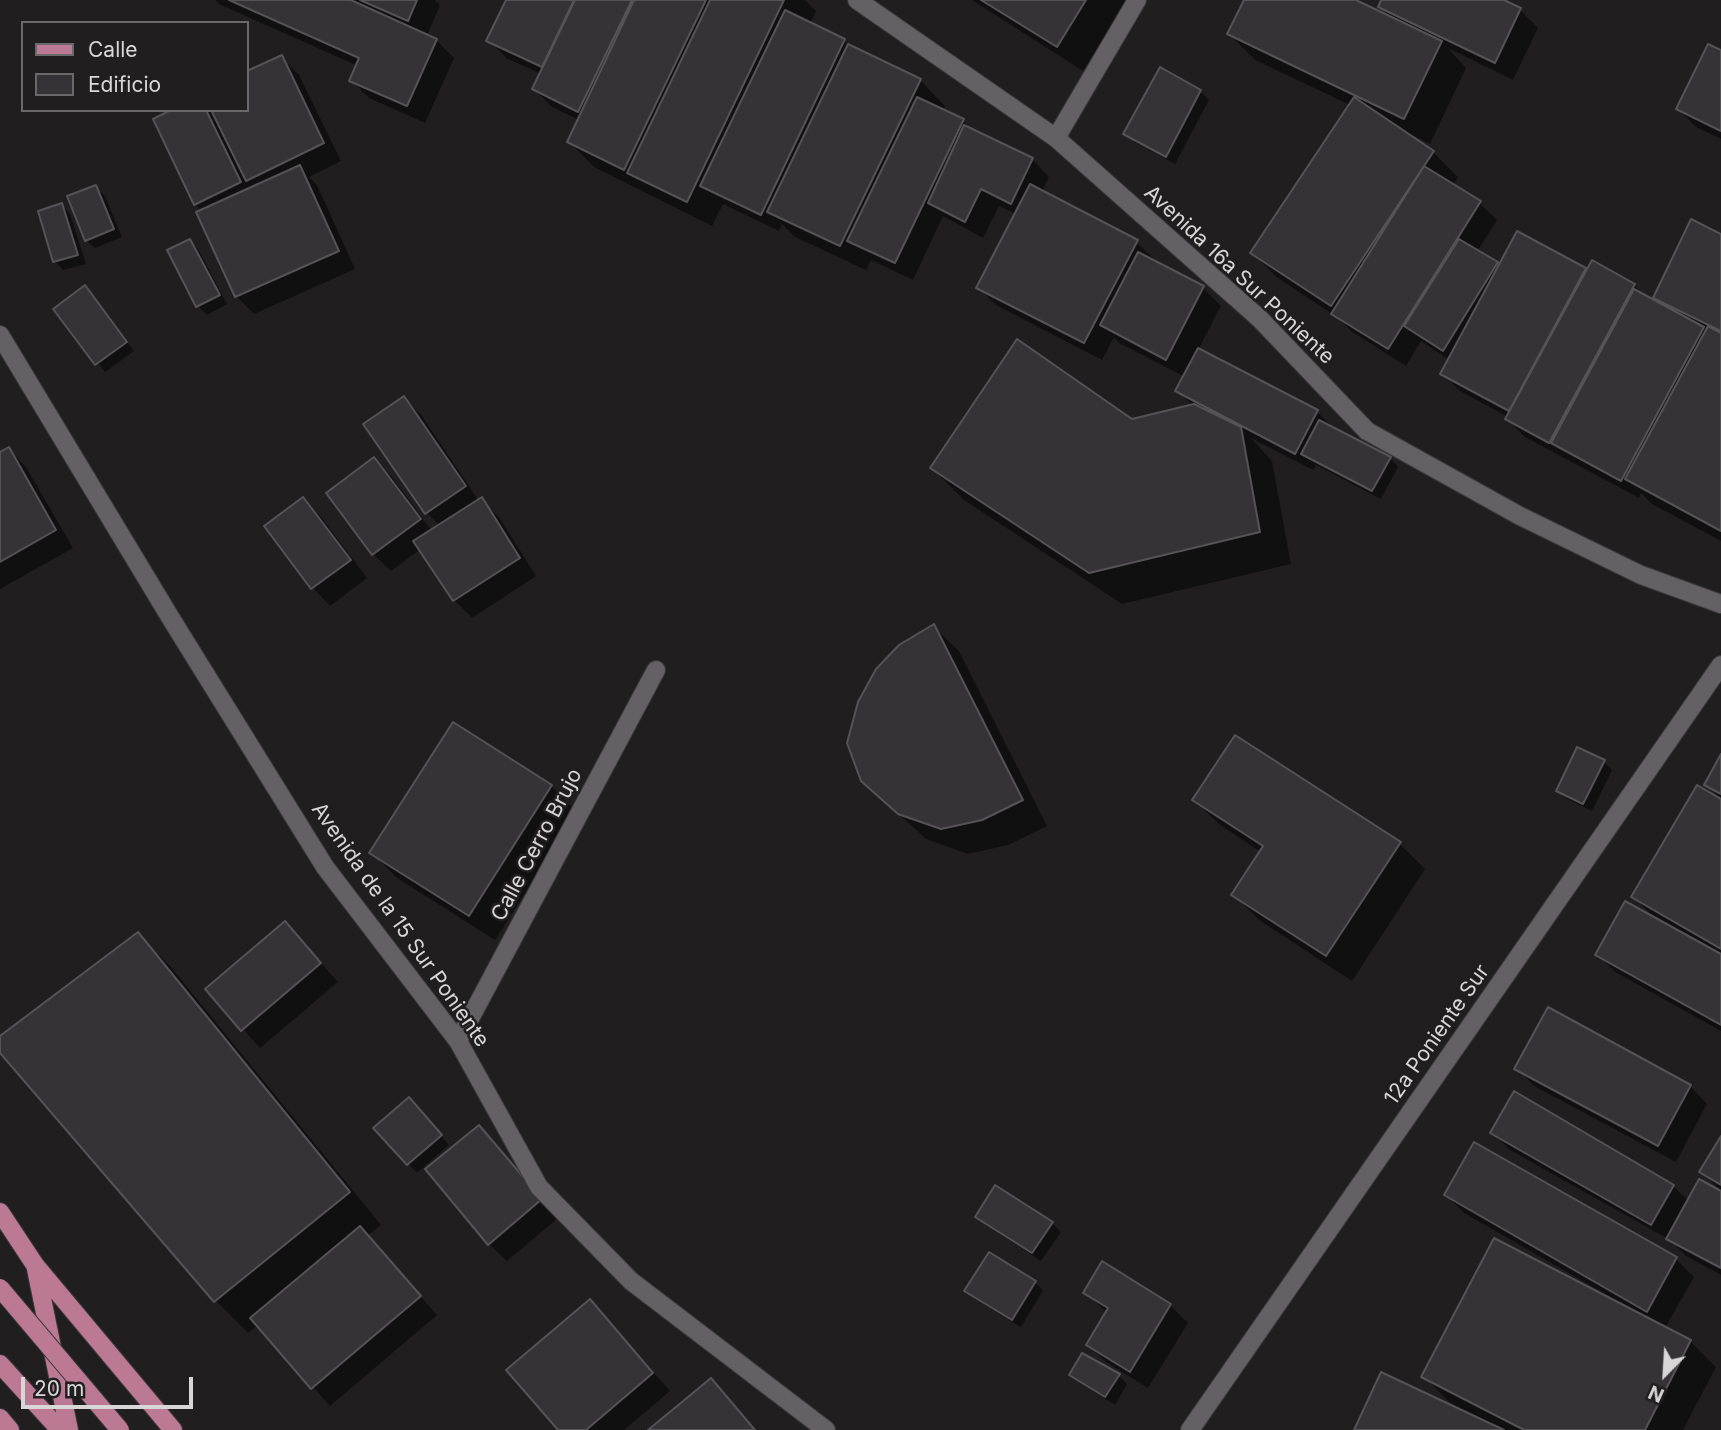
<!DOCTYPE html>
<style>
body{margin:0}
#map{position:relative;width:1721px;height:1430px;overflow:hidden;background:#211e20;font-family:Inter,sans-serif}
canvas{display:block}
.legend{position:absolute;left:21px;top:21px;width:228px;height:91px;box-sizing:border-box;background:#211e20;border:2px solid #6a6869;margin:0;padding:9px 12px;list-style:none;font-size:21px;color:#d8d6d7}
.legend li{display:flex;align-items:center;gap:14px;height:35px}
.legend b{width:35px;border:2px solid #6a6869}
.north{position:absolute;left:1630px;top:1339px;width:70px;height:70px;-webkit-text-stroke:5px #211e20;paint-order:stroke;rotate:204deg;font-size:19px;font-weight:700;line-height:28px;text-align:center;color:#d8d6d7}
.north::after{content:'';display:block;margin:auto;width:24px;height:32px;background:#d8d6d7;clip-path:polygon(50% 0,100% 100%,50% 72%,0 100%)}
.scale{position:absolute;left:21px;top:1377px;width:172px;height:32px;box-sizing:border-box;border:4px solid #d8d6d7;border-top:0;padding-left:9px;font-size:21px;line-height:24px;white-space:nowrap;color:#d8d6d7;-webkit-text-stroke:5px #211e20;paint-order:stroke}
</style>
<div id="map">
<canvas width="1721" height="1430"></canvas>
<ul class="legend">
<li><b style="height:9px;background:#bc7994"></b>Calle</li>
<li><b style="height:19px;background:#363337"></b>Edificio</li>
</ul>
<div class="north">N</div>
<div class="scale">20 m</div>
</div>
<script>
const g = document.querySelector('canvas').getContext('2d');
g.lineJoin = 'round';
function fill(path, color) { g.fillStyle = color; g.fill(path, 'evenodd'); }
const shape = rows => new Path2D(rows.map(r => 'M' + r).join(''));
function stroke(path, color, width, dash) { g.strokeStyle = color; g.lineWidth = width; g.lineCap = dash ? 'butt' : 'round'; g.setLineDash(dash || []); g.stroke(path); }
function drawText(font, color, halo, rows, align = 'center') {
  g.font = font + ' Inter,sans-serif'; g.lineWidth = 5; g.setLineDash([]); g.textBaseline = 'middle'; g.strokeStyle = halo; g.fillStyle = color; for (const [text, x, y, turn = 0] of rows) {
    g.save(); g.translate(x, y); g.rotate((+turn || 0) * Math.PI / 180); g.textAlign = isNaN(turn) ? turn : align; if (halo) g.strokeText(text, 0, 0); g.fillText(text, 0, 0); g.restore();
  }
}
fill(shape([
 [215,0,435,0,440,5,427,36,436,40,454,58,425,123,369,98,351,80,358,66,219,4],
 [508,0,805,0,816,11,810,24,844,41,852,48,920,80,945,106,943,111,963,121,975,132,1032,159,1049,177,1042,192,1136,242,1154,259,1153,262,1203,288,1221,306,1198,350,1317,412,1335,429,1390,458,1398,467,1381,499,1316,465,1313,470,1251,438,1272,461,1291,564,1122,604,964,500,932,468,1193,406,1178,391,1185,377,1119,343,1114,337,1102,360,996,305,978,287,1016,214,999,206,983,238,943,216,913,280,871,260,866,270,795,237,782,224,779,231,723,204,712,226,594,167,569,142,579,120,552,107,534,89,541,74,506,58,489,40],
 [972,0,1128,0,1083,71],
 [1246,0,1357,0,1356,2,1391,18,1380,6,1383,0,1500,0,1520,10,1538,28,1513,80,1448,48,1466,68,1430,144,1412,135,1411,137,1433,152,1458,177,1453,186,1479,203,1497,220,1477,252,1500,267,1518,234,1588,271,1634,285,1648,299,1664,306,1655,298,1721,236,1721,541,1652,504,1641,493,1639,498,1525,437,1507,419,1508,417,1460,391,1442,373,1449,360,1421,341,1406,366,1351,331,1338,318,1278,278,1252,253,1350,105,1255,60,1229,34],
 [1721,52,1721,139,1696,127,1678,109],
 [281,57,299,75,341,161,309,177,317,185,355,269,254,314,236,296,202,211,195,204,174,110,211,110,213,112,247,110,247,73],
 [1200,91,1209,100,1175,164,1134,142,1125,133],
 [96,187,105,196,122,237,95,248,86,240],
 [62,205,70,214,86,264,63,270,55,261],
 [190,241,198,249,227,304,207,315,198,306],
 [93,296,134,351,105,372,56,309],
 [404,399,422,416,479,501,481,500,499,517,536,576,472,618,454,600,421,549,391,571,373,554,374,459,392,477,432,531,440,526,427,513],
 [9,449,26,467,73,548,0,589,0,454],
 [303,499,321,517,367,578,330,606,313,588,267,527],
 [933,626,959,651,1047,826,1008,845,968,854,926,839,862,780],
 [1721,758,1721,799,1706,784],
 [1604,762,1612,770,1592,811,1567,799,1558,790],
 [551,786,577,812,495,940,397,878,372,853],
 [1194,800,1400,844,1425,869,1352,981,1259,920,1233,894,1261,852,1220,825],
 [1721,800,1721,1031,1615,972,1597,954,1654,917,1633,897],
 [285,923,338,982,260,1048,207,989],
 [138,934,170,966,381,1225,367,1236,437,1315,330,1406,258,1325,248,1333,216,1301,0,1050,0,1038],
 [1517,1068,1690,1086,1707,1104,1676,1162,1534,1086],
 [418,1108,449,1145,417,1173,376,1128],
 [479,1127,558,1218,507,1261,489,1244],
 [1492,1132,1673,1186,1689,1201,1721,1192,1721,1275,1686,1256,1670,1240,1510,1150],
 [1721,1139,1721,1191,1701,1171],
 [996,1187,1052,1223,1061,1232,1041,1261,986,1225,978,1216],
 [1446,1195,1676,1259,1694,1277,1665,1328,1690,1341,1716,1367,1683,1430,1356,1430,1460,1411,1462,1409,1449,1402,1424,1376,1599,1294,1600,1291,1464,1213],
 [1035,1282,1043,1291,1021,1327,975,1299,967,1291],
 [1085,1292,1170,1305,1188,1323,1148,1388,1106,1362,1088,1345,1107,1313],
 [590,1301,670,1391,624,1430,560,1430],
 [1071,1375,1119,1376,1127,1384,1115,1405,1080,1383],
 [711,1380,756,1430,651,1430]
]), '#0007');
const building = shape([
 [229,0,351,0,437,39,407,106,349,81,359,58,229,0],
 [360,0,417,0,408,21,360,0],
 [506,0,574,0,542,67,486,41,506,0],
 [575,0,632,0,578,112,532,89,575,0],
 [634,0,706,0,624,170,567,142,634,0],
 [710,0,784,0,687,202,627,173,710,0],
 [981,0,1086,0,1057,47,981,0],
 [1244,0,1356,0,1442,41,1404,119,1227,34,1244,0],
 [1381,0,1504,0,1521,8,1495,63,1378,7,1381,0],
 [785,10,845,39,761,215,700,186,785,10],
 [848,44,921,79,840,246,767,212,848,44],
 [1708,44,1721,50,1721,131,1676,109,1708,44],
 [282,55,324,143,246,181,211,110,247,110,247,71,282,55],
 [1160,67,1201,90,1166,157,1123,134,1160,67],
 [917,97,964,119,895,263,847,241,917,97],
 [1354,97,1434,151,1331,306,1250,253,1354,97],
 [171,110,206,110,241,182,194,205,153,119,171,110],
 [964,125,1033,158,1011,204,981,189,965,222,928,203,964,125],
 [300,165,339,251,235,297,196,212,300,165],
 [1424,166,1481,201,1388,349,1331,314,1424,166],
 [1030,184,1138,240,1084,343,976,288,1030,184],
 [96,185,114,229,85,241,67,196,96,185],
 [62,203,78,255,53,262,38,211,62,203],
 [1691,219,1721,234,1721,331,1653,298,1691,219],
 [1517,231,1586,268,1509,411,1440,374,1517,231],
 [190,239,220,295,196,307,167,250,190,239],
 [1459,239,1498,262,1443,351,1404,326,1459,239],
 [1138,252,1204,286,1166,360,1100,325,1138,252],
 [1592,260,1635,284,1549,443,1505,419,1592,260],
 [85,285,127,342,95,365,53,309,85,285],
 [1634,289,1704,327,1621,481,1551,443,1634,289],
 [1708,326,1721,333,1721,531,1625,479,1708,326],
 [1017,339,1132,419,1194,404,1241,427,1260,532,1089,573,930,468,1017,339],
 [1198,348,1318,410,1295,454,1175,391,1198,348],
 [404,396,466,486,425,514,363,424,404,396],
 [1319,420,1391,457,1372,491,1301,454,1319,420],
 [9,447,56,530,0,562,0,452,9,447],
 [374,457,421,519,372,555,326,493,374,457],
 [303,497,351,560,311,589,264,526,303,497],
 [482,497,520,558,453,601,413,541,482,497],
 [934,624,1023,800,982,820,941,829,898,814,861,781,847,743,858,702,876,669,899,645,934,624],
 [453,722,552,785,469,916,369,853,453,722],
 [1235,735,1401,842,1326,956,1231,895,1263,846,1192,800,1235,735],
 [1577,747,1605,760,1583,804,1556,791,1577,747],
 [1721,754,1721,794,1704,785,1721,754],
 [1697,785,1721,799,1721,949,1631,897,1697,785],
 [1625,901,1721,954,1721,1025,1595,955,1625,901],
 [285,921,321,963,241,1031,205,989,285,921],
 [138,932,350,1192,214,1302,0,1053,0,1036,138,932],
 [1548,1007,1691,1085,1658,1146,1514,1069,1548,1007],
 [1514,1091,1674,1185,1651,1225,1490,1133,1514,1091],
 [409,1097,442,1135,407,1165,373,1128,409,1097],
 [479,1125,542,1199,488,1245,425,1169,479,1125],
 [1721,1136,1721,1185,1699,1172,1721,1136],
 [1474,1142,1677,1257,1647,1312,1444,1195,1474,1142],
 [1699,1179,1721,1191,1721,1268,1666,1239,1699,1179],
 [995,1185,1053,1222,1032,1253,975,1217,995,1185],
 [360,1226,421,1296,311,1389,250,1318,360,1226],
 [1494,1238,1691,1340,1645,1430,1524,1430,1421,1377,1494,1238],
 [989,1252,1036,1281,1012,1320,964,1291,989,1252],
 [1102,1261,1171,1304,1130,1372,1086,1345,1108,1308,1083,1293,1102,1261],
 [590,1299,653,1373,586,1430,558,1430,506,1370,590,1299],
 [1082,1353,1120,1374,1105,1397,1069,1375,1082,1353],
 [1381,1372,1504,1430,1354,1430,1381,1372],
 [711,1378,755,1430,648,1430,711,1378]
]);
fill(building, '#363337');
stroke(building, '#555356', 2);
const minor = shape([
 [857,0,1056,138,1260,319,1367,431,1520,516,1641,575,1721,604],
 [1056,138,1137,0],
 [0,335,170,617,325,867,458,1041,539,1187,631,1281,826,1430],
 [458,1041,656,670],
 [1190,1430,1721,665]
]);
const major = shape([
 [0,1212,35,1265,173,1430],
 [36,1269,69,1430],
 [0,1364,60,1430],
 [0,1418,10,1430]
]);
stroke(minor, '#3c393b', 20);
stroke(major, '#3c393b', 20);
stroke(minor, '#646063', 18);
stroke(major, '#bc7994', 18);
const majorBridge = shape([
 [0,1288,120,1430]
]);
stroke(majorBridge, '#3c393b', 20, []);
stroke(majorBridge, '#bc7994', 18);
drawText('21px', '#d8d6d7', '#211e20', [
 ["Avenida 16a Sur Poniente",1239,275,43],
 ["Calle Cerro Brujo",537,845,-62],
 ["Avenida de la 15 Sur Poniente",400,925,55],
 ["12a Poniente Sur",1437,1035,-55]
]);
</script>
